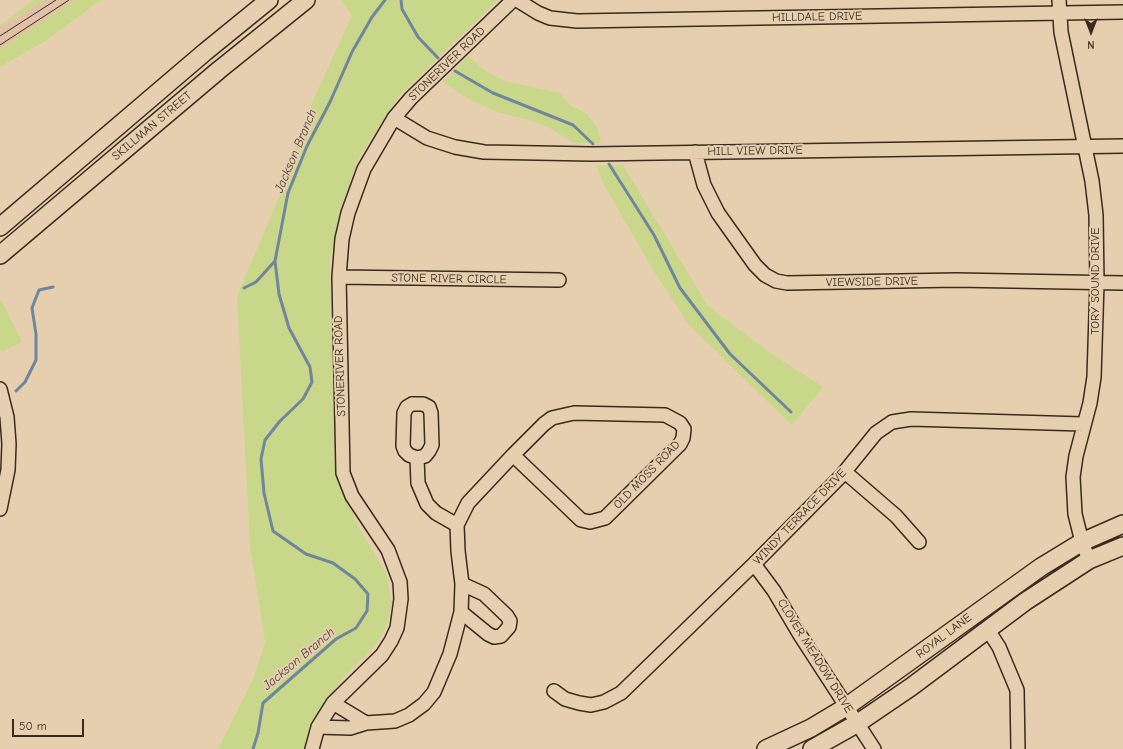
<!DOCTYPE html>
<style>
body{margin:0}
#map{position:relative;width:1123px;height:749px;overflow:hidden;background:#e6cfaf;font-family:"Comic Neue",sans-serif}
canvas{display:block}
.north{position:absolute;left:1071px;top:12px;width:40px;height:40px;-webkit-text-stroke:3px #e6cfaf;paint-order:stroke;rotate:180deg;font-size:11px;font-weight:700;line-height:16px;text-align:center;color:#3b2a1e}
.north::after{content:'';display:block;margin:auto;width:14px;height:18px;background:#3b2a1e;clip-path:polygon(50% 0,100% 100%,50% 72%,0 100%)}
.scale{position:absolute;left:12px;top:719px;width:72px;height:18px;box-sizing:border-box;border:2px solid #3b2a1e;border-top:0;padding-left:5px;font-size:12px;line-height:14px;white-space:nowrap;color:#3b2a1e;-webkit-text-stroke:3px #e6cfaf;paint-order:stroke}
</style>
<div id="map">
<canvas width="1123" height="749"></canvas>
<div class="north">N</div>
<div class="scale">50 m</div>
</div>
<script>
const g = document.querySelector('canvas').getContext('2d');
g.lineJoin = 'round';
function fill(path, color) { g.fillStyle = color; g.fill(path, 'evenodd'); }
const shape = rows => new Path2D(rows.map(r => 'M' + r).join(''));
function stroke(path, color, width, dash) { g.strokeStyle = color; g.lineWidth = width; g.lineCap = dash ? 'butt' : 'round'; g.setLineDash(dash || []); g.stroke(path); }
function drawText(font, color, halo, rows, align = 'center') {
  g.font = font + ' "Comic Neue",sans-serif'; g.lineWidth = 4; g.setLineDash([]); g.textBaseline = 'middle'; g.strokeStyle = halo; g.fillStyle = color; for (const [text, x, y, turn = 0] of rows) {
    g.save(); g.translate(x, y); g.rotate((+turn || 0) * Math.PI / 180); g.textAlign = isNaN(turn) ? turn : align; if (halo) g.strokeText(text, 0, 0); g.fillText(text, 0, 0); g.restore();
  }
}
fill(shape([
 [45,0,75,0,0,49,0,27]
]), '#e2c2a7');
fill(shape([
 [34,0,45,0,0,27,0,25],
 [75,0,101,0,47,40,0,67,0,49],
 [341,0,498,0,397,98,358,159,340,211,330,259,335,473,357,524,386,573,392,604,386,629,373,648,341,680,312,726,307,749,218,749,254,677,265,642,250,546,237,296,288,176,303,123,352,15],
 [468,56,483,69,504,81,560,93,570,105,587,114,598,129,601,143,573,143,552,129,530,120,500,113,472,101,443,82],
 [623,165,708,306,772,354,823,387,792,425,690,326,652,268,604,185,596,166],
 [2,301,22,342,2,352,0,349,0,302]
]), '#c9d78a');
stroke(shape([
 [401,0,402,9,418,37,438,58],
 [455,71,493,93,573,125,593,144],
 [609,164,654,235,680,288,730,354,791,412],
 [244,288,256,282,275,261],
 [16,391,25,382,36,360,36,334,32,308,39,290,53,287],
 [253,749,258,733,263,703,336,639,356,628,367,611,368,594,355,579,333,563,306,554,273,531,264,493,261,459,265,440,280,421,303,399,312,382,310,367,289,328,279,294,275,261,288,193,307,146,330,102,352,52,372,17,385,0]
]), '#70869c', 3);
const minor = shape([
 [517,0,538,13,550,18,577,21,1123,12],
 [1059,0,1061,32,1092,181,1096,215,1097,283,1094,377,1090,403,1076,456,1073,477,1075,514,1082,542,1089,560],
 [394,118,427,138,455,147,484,152,592,154,1123,146],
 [695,152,704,185,718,213,755,265,765,275,776,281,787,283,956,280,1123,283],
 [339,277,559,280],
 [0,389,7,417,9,444,8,470,0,509],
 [412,404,423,404,429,407,431,413,432,445,429,451,425,456,417,458,409,455,405,451,403,446,404,413,407,407,412,404],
 [574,413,665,415,680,423,684,429,683,438,680,444,605,518,590,522,581,520,513,455,544,424,552,418,574,413],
 [417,458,418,483,427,504,436,513,457,525],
 [845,472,896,516,919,542],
 [754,564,774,591,800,635,874,749],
 [461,612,488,634,494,637,501,636,509,627,510,621,507,616,484,594,462,584],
 [988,630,999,647,1017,690,1018,749],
 [554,691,565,699,579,703,591,705,604,702,621,693,754,564,842,475,876,433,892,422,911,419,1083,424],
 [333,703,366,723],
 [318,727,350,728,366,723,395,721,409,715,424,704,434,692,450,654,461,612,462,584,458,551,457,525,468,503,513,455],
 [312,749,318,727,333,703,382,655,391,641,397,628,401,599,400,582,388,550,352,496,343,473,339,277,342,239,348,213,364,169,394,118,411,98,513,0]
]);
const major = shape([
 [0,227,205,52,269,0],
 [0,255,219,70,306,0],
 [766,749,811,728,846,707,1041,567,1082,542,1123,524],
 [812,749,858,723,911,687,1026,601,1089,560,1123,546]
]);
stroke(minor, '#3b2a1e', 16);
stroke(major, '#3b2a1e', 20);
stroke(minor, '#e6cfaf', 13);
stroke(major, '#e6cfaf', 17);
stroke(shape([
 [0,36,56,0],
 [0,45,69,0]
]), '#3b2a1e', 1);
drawText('12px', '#3b2a1e', '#e6cfaf', [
 ["HILLDALE DRIVE",817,17,-1],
 ["STONERIVER ROAD",447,64,-44],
 ["SKILLMAN STREET",152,126,-40],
 ["HILL VIEW DRIVE",755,151,-1],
 ["STONE RIVER CIRCLE",449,279,1],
 ["TORY SOUND DRIVE",1096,281,-90],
 ["VIEWSIDE DRIVE",872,282,-1],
 ["STONERIVER ROAD",340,366,-92],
 ["OLD MOSS ROAD",647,475,-46],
 ["WINDY TERRACE DRIVE",800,517,-46],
 ["ROYAL LANE",944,636,-37],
 ["CLOVER MEADOW DRIVE",815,656,58]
]);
drawText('italic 13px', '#48413e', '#e6cfaf', [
 ["Jackson Branch",296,151,-67],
 ["Jackson Branch",299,659,-40]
]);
</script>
